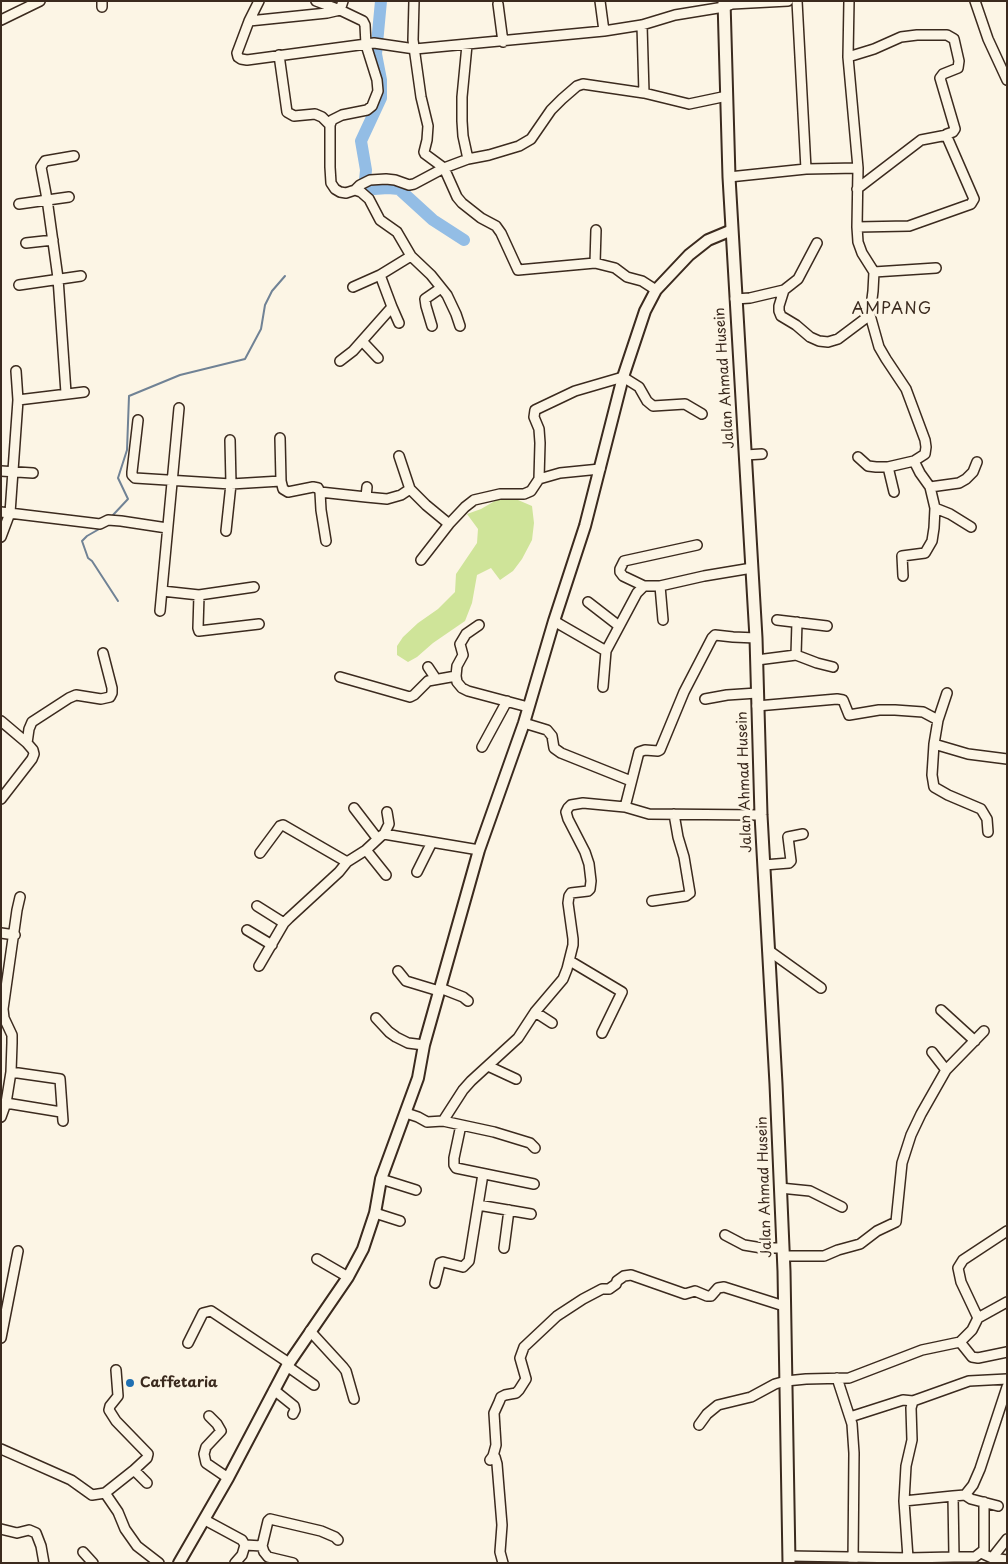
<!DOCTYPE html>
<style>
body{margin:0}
#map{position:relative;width:1008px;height:1564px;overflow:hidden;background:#fcf5e5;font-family:"Playpen Sans",sans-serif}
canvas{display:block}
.frame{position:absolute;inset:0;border:2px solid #3b2a1e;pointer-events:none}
</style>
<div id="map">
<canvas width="1008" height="1564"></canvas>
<div class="frame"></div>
</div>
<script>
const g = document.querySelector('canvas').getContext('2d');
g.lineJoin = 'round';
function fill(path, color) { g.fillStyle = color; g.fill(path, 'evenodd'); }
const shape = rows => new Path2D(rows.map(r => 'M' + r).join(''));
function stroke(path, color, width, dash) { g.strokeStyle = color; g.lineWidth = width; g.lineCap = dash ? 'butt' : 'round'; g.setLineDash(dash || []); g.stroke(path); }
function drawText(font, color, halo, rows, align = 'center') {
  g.font = font + ' "Playpen Sans",sans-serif'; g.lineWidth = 5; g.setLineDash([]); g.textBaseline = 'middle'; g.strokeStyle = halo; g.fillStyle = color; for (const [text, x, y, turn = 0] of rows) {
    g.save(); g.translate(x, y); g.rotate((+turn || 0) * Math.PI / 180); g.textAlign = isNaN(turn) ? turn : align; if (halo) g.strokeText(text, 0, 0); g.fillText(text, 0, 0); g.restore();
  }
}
fill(shape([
 [500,498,518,500,532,506,534,523,532,540,522,559,513,571,500,580,491,568,477,575,472,603,465,621,433,643,417,657,408,662,397,655,397,646,403,637,418,623,438,609,455,592,456,574,477,543,478,529,467,514,481,509]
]), '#cfe499');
stroke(shape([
 [113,515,128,499,118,478,127,450,129,396,180,375,245,359,261,329,265,305,272,291,285,276],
 [101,528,87,536,82,541,88,558,92,561,118,601]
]), '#708295', 2);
stroke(shape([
 [381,1,376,54,381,80,381,98,361,141,366,170,365,180,367,186,374,189,388,188,399,189,433,220,464,240]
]), '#93bde5', 12);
const minor = shape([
 [102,1,102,7],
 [259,1,249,21,327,13,340,10,343,1],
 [316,1,340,10,363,21,365,25,366,45,377,80,378,91,372,106,367,110,342,115,332,120,330,125,330,167,331,183,335,189,340,192,346,193,355,190,361,192,369,199,380,220,397,232,411,256,431,275,447,295,456,314,460,326],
 [414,1,413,40,421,97,428,126,427,140,424,152,425,154,444,168,457,197,462,203,481,218,496,226,501,233,518,270,595,263,615,268,627,277,642,281,656,290],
 [600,1,604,31],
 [797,1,806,169],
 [849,1,848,57,858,168,857,227,858,242,862,253,874,272,873,291,870,315,879,347,886,359,906,389,925,440,926,447,925,454,914,461],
 [975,1,988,39,1007,80],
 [498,4,503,42],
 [1,20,40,1],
 [249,21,237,53,238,57,241,59,247,60,374,43,415,49,604,31,642,25,675,15,724,7,732,4,788,1],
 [642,25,644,93],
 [467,45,462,97,462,121,463,136,468,159],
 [279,55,287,112,294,116,315,114,322,117,330,125],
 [848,57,874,49,901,37,917,35,947,35,954,39,959,61,958,68,943,74,940,78,955,129,953,132,947,134,947,137,974,199,971,204,909,226,857,227],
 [729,177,806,169,858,168],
 [857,189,921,140,947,135],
 [355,190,360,185,370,180,386,179,395,180,409,185,414,184,444,168,468,159,489,155,519,146,531,139,551,110,562,99,577,86,583,84,644,93,689,104,727,96],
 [19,204,69,197],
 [26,243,53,240],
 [595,263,596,230],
 [874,272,936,268],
 [19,285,81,276],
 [353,287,380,275],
 [784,290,779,306,779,311,781,316,796,325,810,337,819,341,828,342,838,339,870,315],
 [735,299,750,298,784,290,798,279,817,243],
 [392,307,399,323],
 [432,326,426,306,425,299,441,288],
 [362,341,378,358],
 [340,361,353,351,392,307,380,275,411,256],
 [66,393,58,278,47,199,41,167,45,161,74,156],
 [18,400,84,392],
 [138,420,132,472,132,475,135,478,231,484,281,481],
 [280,438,281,481,283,489,288,492,313,487,318,488,320,492,321,510,326,541],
 [745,455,762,454],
 [399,456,410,489,426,505,449,524],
 [858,457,868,466,876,467,888,467,914,461,920,473,930,487,935,508,950,514,971,527],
 [888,467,894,492],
 [1,471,33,473],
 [539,479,540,443,539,429,534,417,535,410,575,391,623,377,639,387,647,401,653,406,685,404,702,414],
 [367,487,366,497,387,499,401,495,410,489],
 [930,487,959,483,966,479,973,472,977,462],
 [320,492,366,497],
 [1,512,100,524,108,520,121,521,167,528],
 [226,531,231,484,230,440],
 [1,537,10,513,18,400,16,371],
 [421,560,449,524,465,507,474,500,500,494,524,494,531,491,539,479,560,473,600,469],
 [903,576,902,556,925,553,932,541,934,528,935,508],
 [644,586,623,576,620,572,620,569,624,561,697,545],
 [660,586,663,620],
 [162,591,199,595,254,587],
 [199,595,198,628,199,631,259,624],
 [588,602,619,626],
 [160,611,179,408],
 [777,620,827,626],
 [554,621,606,651,637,593,644,586,660,586,704,576,752,568],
 [479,625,466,634,460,644,463,655,457,666,456,676,457,682,462,688,468,691,528,707],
 [796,655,797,622],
 [757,660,796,655,817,663,833,667],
 [428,667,436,679],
 [340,677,410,697,414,695,428,681,456,676],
 [603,687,606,651],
 [947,693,938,720,934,744,968,754,1007,759],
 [705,699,727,695,757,693],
 [757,706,837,699,843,700,849,715,879,710,895,710,923,712,938,720],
 [1,721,27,743,33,750,34,754,32,759,1,799],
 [524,723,547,730,552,736,554,748,561,753,631,781],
 [27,743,29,729,32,722,69,698,76,695,101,699,110,697,112,693,112,688,103,653],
 [934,744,932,775,934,787,948,795,981,809,987,819,988,832],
 [482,747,507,701],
 [625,807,639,752,645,750,658,751,660,750,684,692,712,638,715,635,733,637,756,638],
 [354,808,377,838],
 [384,834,479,850],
 [366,850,386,875],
 [260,853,280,826,283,825,347,862],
 [764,865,789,863,791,861,788,837,803,834],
 [417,872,432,842],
 [652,901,686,896,690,893,684,857,678,837,674,814],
 [257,906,284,923],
 [247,930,272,945],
 [1,933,15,935],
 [768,950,821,988],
 [570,961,622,992,602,1033],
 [259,966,284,923,289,918,339,872,347,862,366,850,381,836,384,834,389,824,387,812],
 [398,971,406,981,439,991],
 [440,988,463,997,468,1001],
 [941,1010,975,1041],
 [535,1012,552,1023],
 [376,1018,389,1032,396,1037,408,1043,424,1045],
 [932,1052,946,1070],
 [488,1066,516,1079],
 [11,1072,60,1079,63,1121],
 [6,1103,61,1112],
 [406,1113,418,1117,427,1122,443,1121,463,1090,471,1081,518,1038,535,1012,563,979,567,969,573,945,573,939,568,903,569,896,571,893,588,891,590,889,591,881,589,864,585,852,568,819,566,812,568,808,571,805,583,803,625,807,649,814,761,815],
 [1,1117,6,1103,11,1072,12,1043,12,1035,4,1018,3,1009,17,910,20,897],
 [443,1121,494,1132,530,1143,535,1148],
 [461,1125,454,1158,454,1165,456,1168,534,1184],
 [381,1179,416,1190],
 [780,1188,810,1191,842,1207],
 [478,1205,531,1214],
 [375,1213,400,1221],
 [725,1235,744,1245,762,1248,783,1248],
 [504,1248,509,1210],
 [783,1256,824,1256,838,1250,860,1244,877,1231,896,1222,902,1163,911,1135,921,1114,946,1070,984,1031],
 [317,1259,348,1277],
 [435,1283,440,1263,443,1262,463,1267,469,1261,483,1174],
 [978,1318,1007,1302],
 [310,1331,343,1367,346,1371,354,1399],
 [1,1338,18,1251],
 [960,1342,972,1357,978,1358,1007,1352],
 [188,1343,203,1313,211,1311,289,1363],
 [287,1366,314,1385],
 [837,1378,852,1424,854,1453,853,1563],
 [274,1390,294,1406,295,1410,293,1414],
 [209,1416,217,1424,221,1431,206,1447,204,1454,206,1463,228,1478],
 [850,1417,903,1400,913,1401],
 [699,1425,707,1414,718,1405,751,1397,775,1384,786,1381,806,1379,849,1378,922,1350,960,1342,972,1330,978,1318,961,1282,958,1268,963,1260,1007,1231],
 [1,1449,71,1480,92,1495,105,1493,134,1470,147,1458,148,1454,116,1421,109,1410,110,1406,118,1396,116,1370],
 [493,1456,495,1457,497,1464,502,1525,500,1552,503,1563],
 [490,1460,493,1456,496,1445,494,1413,499,1402,501,1397,505,1395,516,1393,519,1390,526,1379,520,1358,524,1347,557,1316,583,1299,602,1289,609,1289,616,1284,617,1281,624,1276,631,1275,685,1294,695,1291,707,1296,711,1296,718,1288,724,1287,784,1306],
 [134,1470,147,1483],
 [105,1493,118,1512,125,1529,137,1546,159,1563],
 [965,1495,971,1499,998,1506],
 [904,1501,953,1496],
 [205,1520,242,1540,245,1545,262,1546,268,1521,270,1519,321,1531,335,1537,338,1540],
 [1,1529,17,1533,29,1530,36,1533,41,1546,44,1563],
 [262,1546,264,1552,268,1557,293,1563],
 [83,1552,93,1563],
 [981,1553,992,1558,1007,1560],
 [789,1556,908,1558,954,1557,953,1496,965,1495,973,1485,980,1469,1007,1387],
 [954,1557,975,1557,984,1550,984,1502],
 [908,1558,904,1501,906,1466,912,1440,911,1408,913,1401,969,1381,1007,1379],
 [992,1558,1007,1539],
 [235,1563,242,1555,245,1545]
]);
const tertiary = shape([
 [179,1563,228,1478,287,1366,348,1277,363,1249,375,1213,381,1179,418,1078,424,1045,479,850,524,723,554,621,585,526,623,377,645,311,656,290,689,255,708,240,732,230]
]);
const secondary = shape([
 [724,1,729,177,756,638,761,815,776,1084,784,1271,789,1563]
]);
stroke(minor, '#3b2a1e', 12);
stroke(tertiary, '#3b2a1e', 14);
stroke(secondary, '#3b2a1e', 15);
stroke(minor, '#fcf5e5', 9);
stroke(tertiary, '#fcf5e5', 10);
stroke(secondary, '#fcf5e5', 11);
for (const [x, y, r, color] of [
 [130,1383,5,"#1f6fb2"]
]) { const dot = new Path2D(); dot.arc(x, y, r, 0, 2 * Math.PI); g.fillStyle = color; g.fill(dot); stroke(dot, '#fcf5e5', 2); }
drawText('14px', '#3b2a1e', '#fcf5e5', [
 ["Jalan Ahmad Husein",725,378,-94],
 ["Jalan Ahmad Husein",745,782,-92],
 ["Jalan Ahmad Husein",765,1187,-92]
]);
drawText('bold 14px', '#3b2a1e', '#fcf5e5', [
 ["Caffetaria",140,1383]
], 'left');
g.letterSpacing = '1px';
drawText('16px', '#3b2a1e', '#fcf5e5', [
 ["AMPANG",892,310]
]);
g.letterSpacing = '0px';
</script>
